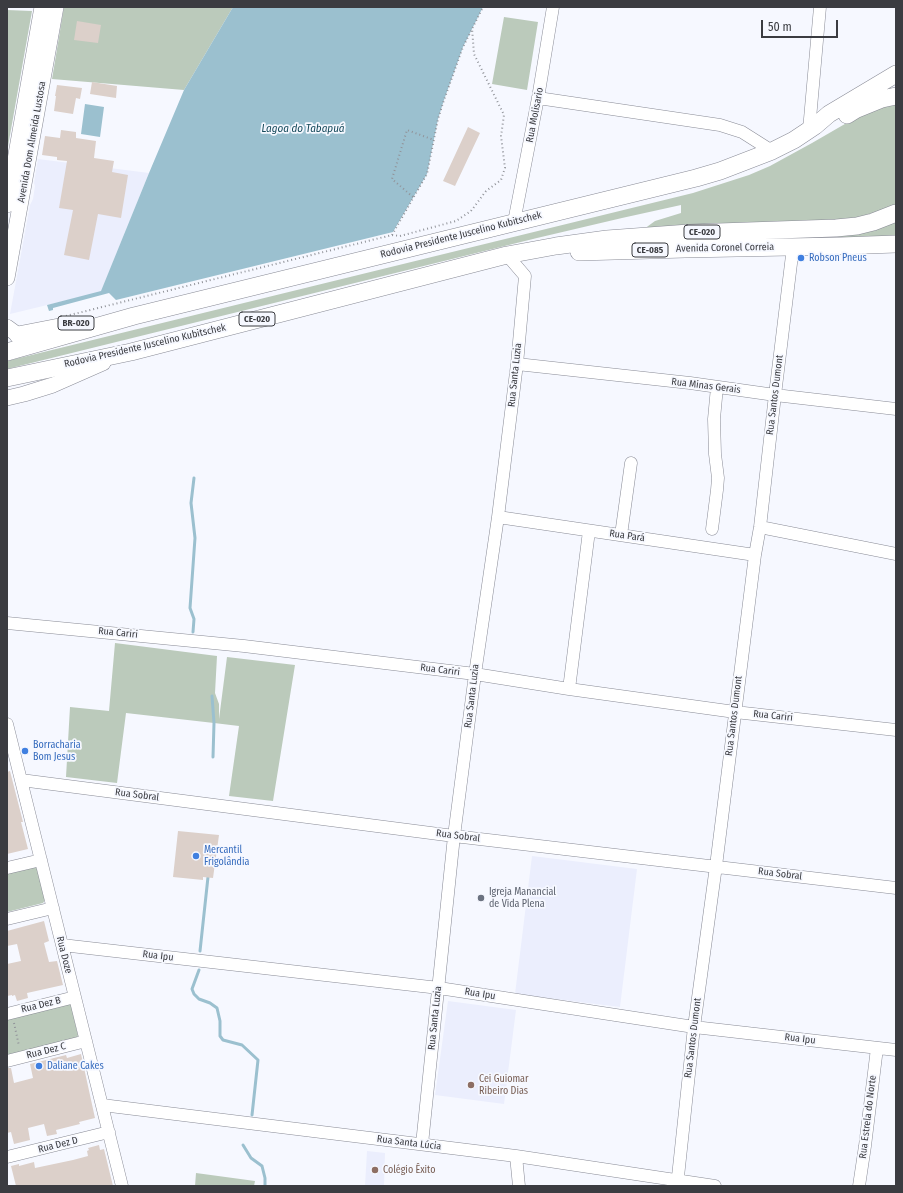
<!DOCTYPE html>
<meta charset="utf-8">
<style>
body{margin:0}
#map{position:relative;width:903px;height:1193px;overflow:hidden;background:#f6f8ff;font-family:"Fira Sans Condensed",sans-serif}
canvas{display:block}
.frame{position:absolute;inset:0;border:8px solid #3b3c41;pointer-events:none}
.scale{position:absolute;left:761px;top:20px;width:77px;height:18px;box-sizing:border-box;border:2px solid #3b3c41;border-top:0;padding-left:5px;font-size:12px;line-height:14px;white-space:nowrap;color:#3b3c41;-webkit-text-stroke:3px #f6f8ff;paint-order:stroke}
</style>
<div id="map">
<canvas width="903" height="1193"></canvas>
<div class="frame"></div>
<div class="scale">50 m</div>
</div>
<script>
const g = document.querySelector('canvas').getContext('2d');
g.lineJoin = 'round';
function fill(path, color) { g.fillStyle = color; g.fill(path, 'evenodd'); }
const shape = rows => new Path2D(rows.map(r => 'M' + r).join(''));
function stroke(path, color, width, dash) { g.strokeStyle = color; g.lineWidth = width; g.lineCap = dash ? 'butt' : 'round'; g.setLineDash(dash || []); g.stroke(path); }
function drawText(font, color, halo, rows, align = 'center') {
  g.font = font + ' "Fira Sans Condensed",sans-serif'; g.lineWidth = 3.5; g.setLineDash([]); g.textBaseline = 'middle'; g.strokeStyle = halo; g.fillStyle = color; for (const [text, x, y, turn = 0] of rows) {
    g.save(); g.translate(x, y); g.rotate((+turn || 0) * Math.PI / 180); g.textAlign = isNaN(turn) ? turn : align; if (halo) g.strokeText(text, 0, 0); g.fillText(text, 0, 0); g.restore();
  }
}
fill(shape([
 [38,159,149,173,101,292,10,314,30,205,33,199,35,186,34,183],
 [532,856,637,869,620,1007,515,994],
 [448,1001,516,1010,504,1104,435,1095],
 [367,1151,385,1153,384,1186,365,1186]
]), '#ebeefd');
fill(shape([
 [64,7,233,7,184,90,52,79],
 [7,10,32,11,7,152],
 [504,17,538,22,527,90,492,84],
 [896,103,896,205,889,208,850,220,644,229,655,221,681,213,681,205,622,218,537,238,7,369,7,361,693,193,749,175,770,166,812,143,857,117],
 [896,221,896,238,633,242],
 [115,643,217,656,215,693,219,704,219,719,227,657,295,665,273,801,229,796,239,726,214,723,126,713,117,783,66,777,70,707,109,711],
 [34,866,37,869,45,900,43,903,7,912,7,873],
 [68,1004,71,1005,78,1035,77,1038,7,1055,7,1018],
 [196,1173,255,1181,254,1186,195,1186]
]), '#bbcabb');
fill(shape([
 [233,7,483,7,463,47,444,100,438,119,427,174,393,232,116,300,109,293,53,308,53,310,49,311,47,305,101,291,149,173,184,90],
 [85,104,104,107,100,137,81,134]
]), '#9bc0cf');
stroke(shape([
 [193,632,194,619,190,608,195,538,191,503,194,478],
 [212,696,214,723,213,757],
 [200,951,208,877],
 [199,970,192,989,194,994,199,999,210,1003,217,1008,220,1021,220,1036,223,1040,242,1045,258,1060,252,1115],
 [243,1145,251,1158,262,1166,265,1178,265,1186]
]), '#9bc0cf', 3);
fill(shape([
 [77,21,101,25,98,43,74,40],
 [92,82,117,86,116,98,90,94],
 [57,85,82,88,80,99,76,98,73,114,54,111,56,96,55,96],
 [468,127,480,133,455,186,443,181],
 [61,130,76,132,76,138,96,141,94,158,114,161,112,172,128,175,121,218,98,214,89,260,64,255,73,210,59,208,67,161,57,160,57,157,42,155,45,136,60,138],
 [10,771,23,822,21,822,28,849,7,854,7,772],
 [178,831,219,835,213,878,203,877,203,880,173,877],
 [44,921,49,941,44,943,49,962,57,961,63,985,27,993,28,998,17,1001,15,995,12,996,12,995,7,996,7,964,21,961,17,944,7,946,7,931],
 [81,1054,95,1118,79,1122,80,1124,56,1130,57,1134,47,1136,44,1124,28,1128,30,1140,14,1144,11,1132,7,1133,7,1068,11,1068,14,1083,33,1078,30,1064,66,1055,67,1058],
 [99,1145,100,1150,104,1149,113,1186,16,1186,11,1166,19,1164,19,1166,34,1162,35,1168,73,1160,88,1156,87,1151,89,1150,88,1148]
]), '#dcd0ca');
const minor = shape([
 [538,98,720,125,742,132,772,151],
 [809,130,820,7],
 [514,222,538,98,553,7],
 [517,364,690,383,775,395,896,409],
 [498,517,755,555],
 [760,527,896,554],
 [712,529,717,490,718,478,715,454,714,419,717,387],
 [621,535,631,463],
 [7,623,244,646,475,674,569,689,735,712,896,730],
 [569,689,589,531],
 [7,724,122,1186],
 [21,780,454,836,896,888],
 [7,868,41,860],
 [7,919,53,908],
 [62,945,439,988,694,1027,896,1050],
 [7,1014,75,997],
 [7,1061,86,1041],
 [102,1105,516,1156,715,1186],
 [422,1144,454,836,475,674,498,517,517,364,525,276,507,255],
 [516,1156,519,1186],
 [7,1157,109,1132],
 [677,1186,694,1027,716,866,755,555,760,527,775,395,793,247],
 [859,1186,865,1146,877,1048]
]);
const major = shape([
 [7,205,42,7],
 [7,278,56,7],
 [7,327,18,335],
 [7,398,24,394,53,385,103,363]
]);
const highway = shape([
 [847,115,855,110,882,99,896,96],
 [579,252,685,249,840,246,896,244],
 [18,335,59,327],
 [7,352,134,316,696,178,720,171,772,151,794,140,815,126,829,114,896,74],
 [7,378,131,352,507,255,556,246,607,239,689,233,836,228,857,226,873,222,896,213]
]);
stroke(minor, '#898b96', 13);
stroke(major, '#898b96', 16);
stroke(highway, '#898b96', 18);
stroke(shape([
 [413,197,392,179,407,130,434,140],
 [392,235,427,174,438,119,444,100,463,47,483,7],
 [66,316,392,235,400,236,456,221,471,211,486,191,501,180,505,168,501,136,504,115,474,54,472,28],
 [14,1023,19,1046]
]), '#919399', 2, [1, 3]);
stroke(minor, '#fff', 12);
stroke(major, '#fff', 15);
stroke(highway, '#fff', 17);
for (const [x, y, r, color] of [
 [801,258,4,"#3f7fe0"],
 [25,751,4,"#3f7fe0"],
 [196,856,4,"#3f7fe0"],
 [481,898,4,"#6b7280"],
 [39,1066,4,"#3f7fe0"],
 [471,1085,4,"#8d6e63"],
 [375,1170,4,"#8d6e63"]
]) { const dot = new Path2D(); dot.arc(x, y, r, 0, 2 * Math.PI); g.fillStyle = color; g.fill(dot); stroke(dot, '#f6f8ff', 1.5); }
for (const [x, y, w] of [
 [702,232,36],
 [650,250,36],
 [257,319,36],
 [76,323,36]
]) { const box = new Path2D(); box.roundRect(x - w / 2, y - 7, w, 14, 3); g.fillStyle = '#f6f8ff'; g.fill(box); stroke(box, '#3b3c41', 1); }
drawText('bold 9px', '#3b3c41', null, [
 ["CE-020",702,232],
 ["CE-085",650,250],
 ["CE-020",257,319],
 ["BR-020",76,323]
]);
drawText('10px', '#3b3c41', '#f6f8ff', [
 ["Rua Molisario",535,115,-79],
 ["Avenida Dom Almeida Lustosa",32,142,-80],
 ["Rodovia Presidente Juscelino Kubitschek",461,235,-14],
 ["Avenida Coronel Correia",725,248,-1],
 ["Rodovia Presidente Juscelino Kubitschek",145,346,-13],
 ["Rua Santa Luzia",515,375,-84],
 ["Rua Minas Gerais",706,386,7],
 ["Rua Santos Dumont",775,395,-83],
 ["Rua Pará",627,536,8],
 ["Rua Cariri",118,633,6],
 ["Rua Cariri",440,670,7],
 ["Rua Santa Luzia",472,696,-83],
 ["Rua Santos Dumont",734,716,-83],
 ["Rua Cariri",773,716,6],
 ["Rua Sobral",137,795,7],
 ["Rua Sobral",458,836,7],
 ["Rua Sobral",780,874,7],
 ["Rua Doze",64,955,76],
 ["Rua Ipu",158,956,7],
 ["Rua Ipu",480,994,9],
 ["Rua Dez B",41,1005,-14],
 ["Rua Santa Luzia",435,1018,-84],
 ["Rua Santos Dumont",693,1038,-83],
 ["Rua Ipu",800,1039,7],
 ["Rua Dez C",46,1051,-14],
 ["Rua Estrela do Norte",868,1117,-83],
 ["Rua Santa Lúcia",409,1143,7],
 ["Rua Dez D",58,1145,-14]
]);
drawText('10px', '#366cbe', '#f6f8ff', [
 ["Robson Pneus",809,258],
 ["Borracharia",33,745],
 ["Bom Jesus",33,757],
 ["Mercantil",204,850],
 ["Frigolândia",204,862],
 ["Daliane Cakes",47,1066]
], 'left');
drawText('10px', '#5b616d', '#f6f8ff', [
 ["Igreja Manancial",489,892],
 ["de Vida Plena",489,904]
], 'left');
drawText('10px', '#785e54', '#f6f8ff', [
 ["Cei Guiomar",479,1079],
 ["Ribeiro Dias",479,1091],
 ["Colégio Êxito",383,1170]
], 'left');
drawText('italic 11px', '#15495a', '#f6f8ff', [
 ["Lagoa do Tabapuá",303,129]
]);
</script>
